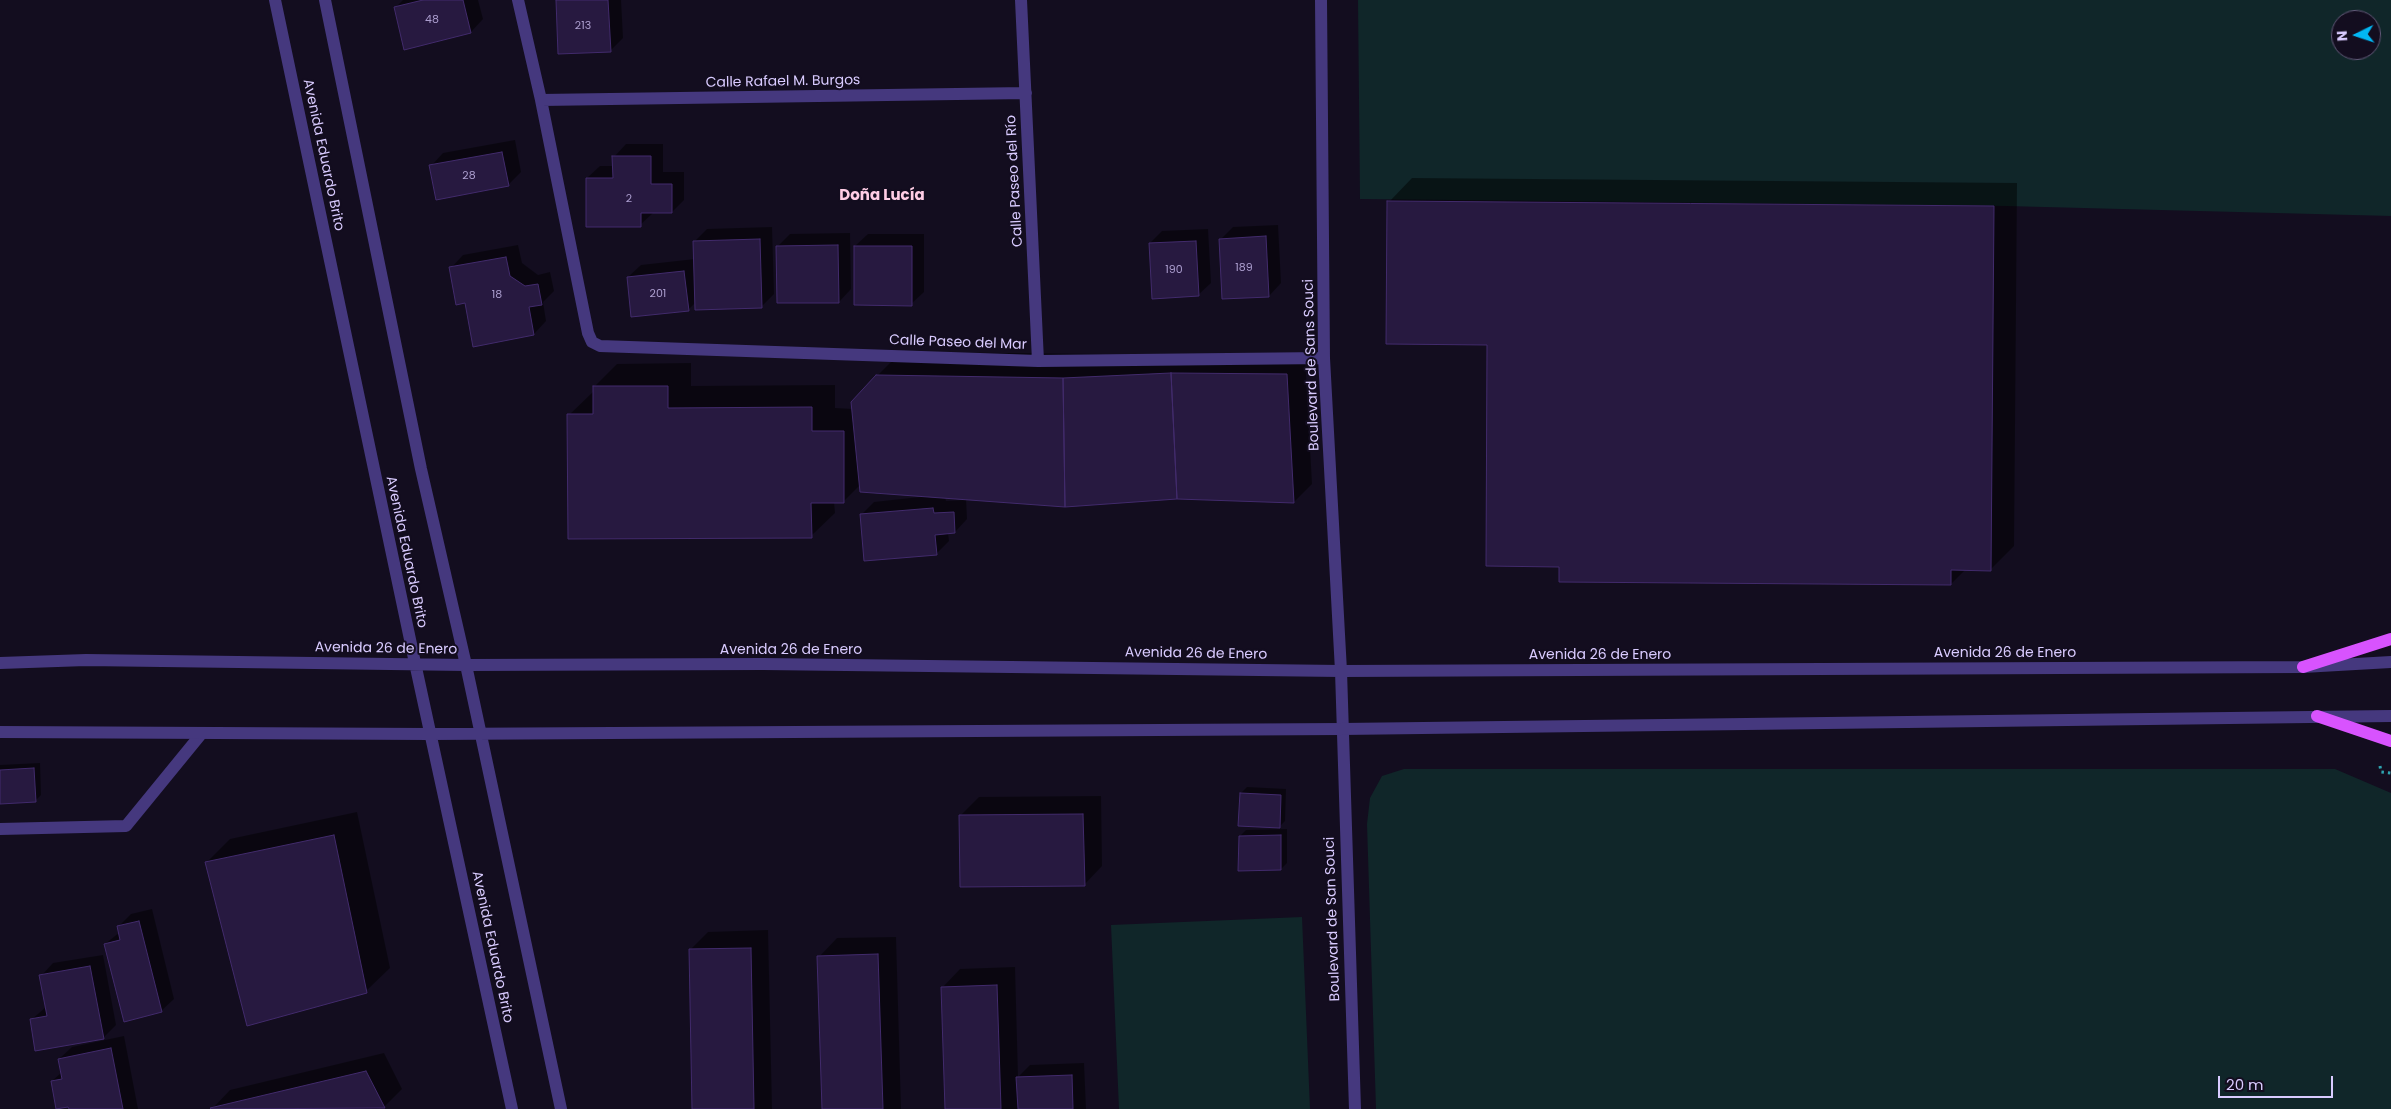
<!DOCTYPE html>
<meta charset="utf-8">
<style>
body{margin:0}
#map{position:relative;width:2391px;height:1109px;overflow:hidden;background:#130d1f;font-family:Poppins,sans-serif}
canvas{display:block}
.north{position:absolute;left:2331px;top:10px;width:50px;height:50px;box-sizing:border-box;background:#130d1f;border:1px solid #625979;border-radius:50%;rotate:266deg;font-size:14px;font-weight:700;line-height:20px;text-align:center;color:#d9cbff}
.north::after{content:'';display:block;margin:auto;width:18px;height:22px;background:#02b7f4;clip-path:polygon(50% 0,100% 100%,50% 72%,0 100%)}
.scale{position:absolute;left:2218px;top:1076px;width:115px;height:22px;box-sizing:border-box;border:2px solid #d9cbff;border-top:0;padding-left:6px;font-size:15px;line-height:18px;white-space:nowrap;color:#d9cbff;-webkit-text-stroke:4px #130d1f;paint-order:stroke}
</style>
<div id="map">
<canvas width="2391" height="1109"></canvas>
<div class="north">N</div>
<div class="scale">20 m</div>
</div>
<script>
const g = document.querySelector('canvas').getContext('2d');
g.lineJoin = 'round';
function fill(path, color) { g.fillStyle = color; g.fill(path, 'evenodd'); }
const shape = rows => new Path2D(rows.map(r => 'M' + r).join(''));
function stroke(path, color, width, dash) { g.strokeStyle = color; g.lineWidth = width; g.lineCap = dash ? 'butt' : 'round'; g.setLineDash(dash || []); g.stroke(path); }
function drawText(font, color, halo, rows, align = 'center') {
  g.font = font + ' Poppins,sans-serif'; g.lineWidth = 4; g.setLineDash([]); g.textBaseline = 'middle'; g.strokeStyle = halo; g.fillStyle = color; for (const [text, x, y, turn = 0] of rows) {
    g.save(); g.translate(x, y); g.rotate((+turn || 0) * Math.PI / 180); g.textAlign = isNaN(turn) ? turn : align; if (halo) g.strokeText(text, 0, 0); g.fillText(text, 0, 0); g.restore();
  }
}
fill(shape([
 [1358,0,2391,0,2391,216,2006,206,1360,199],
 [2341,20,2371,20,2371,50,2341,50],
 [1404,769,2335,769,2391,793,2391,1109,1376,1109,1367,824,1370,798,1382,776],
 [1302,917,1310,1109,1119,1109,1111,925]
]), '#102629');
fill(shape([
 [403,0,478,0,483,19,471,32,395,8],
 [557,0,621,0,623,38,610,51],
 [515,140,521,172,508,185,431,166,443,153],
 [626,144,663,144,663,172,684,172,684,200,672,212,653,213,640,225,587,178,600,166,614,166,614,157],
 [1412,178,2017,183,2014,546,1991,569,1966,569,1951,584,1560,566,1488,344,1389,202],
 [1278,225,1281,283,1269,296,1220,240,1233,227],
 [772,227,774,294,761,307,696,302,688,310,628,277,641,265,695,259,694,242,707,229],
 [1208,229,1211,283,1198,295,1150,243,1162,231],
 [850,233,851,289,839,302,777,247,790,234],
 [868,234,924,234,924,292,911,304,855,246],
 [518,245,522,263,538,275,550,272,554,291,543,302,546,321,534,334,466,302,451,268,463,255],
 [901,352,1305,356,1312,484,1294,502,1177,498,966,498,967,519,955,532,948,533,949,541,936,554,861,515,874,502,929,496,860,485,843,502,834,502,835,513,811,536,569,415,594,391,594,387,617,364,691,363,691,386,835,385,835,408,853,409,877,376],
 [945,497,965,498,965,500,946,501],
 [40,763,41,795,35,801,0,803,0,765],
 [1247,787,1286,789,1285,821,1279,827,1241,793],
 [1101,796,1102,866,1084,885,961,815,979,797],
 [357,812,390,968,366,991,207,862,230,839],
 [1287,829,1287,863,1281,869,1240,836,1246,830],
 [152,909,174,999,161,1011,105,944,120,932,118,927,131,914],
 [768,930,772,1109,694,1109,690,950,708,932],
 [896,937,901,1109,823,1109,819,957,837,938],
 [103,955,116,1025,103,1038,31,1020,46,1007,41,976,53,963],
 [1015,967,1018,1077,1030,1065,1084,1063,1086,1109,946,1109,942,988,960,969],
 [124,1036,138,1109,70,1109,52,1081,62,1072,59,1059,72,1047],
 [384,1053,402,1089,384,1107,376,1109,212,1109,230,1090]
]), '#0007');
const building = shape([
 [423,0,463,0,471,33,404,50,394,7,423,0],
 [556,0,608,0,611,52,558,54,556,0],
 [502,152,509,186,436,200,429,165,502,152],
 [612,156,651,156,651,184,672,184,672,213,641,213,641,227,586,227,586,178,613,178,612,156],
 [1387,201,1994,206,1991,571,1951,570,1951,585,1559,582,1559,567,1486,566,1487,345,1386,344,1387,201],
 [1266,236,1269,297,1222,299,1219,239,1266,236],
 [760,239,762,308,695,310,693,241,760,239],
 [1196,241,1199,296,1152,299,1149,243,1196,241],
 [838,245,839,303,777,303,776,246,838,245],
 [854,246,912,246,912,306,854,305,854,246],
 [506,257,510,276,525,286,538,284,542,305,529,307,534,335,473,347,465,303,456,305,449,267,506,257],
 [684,271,689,311,631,317,627,277,684,271],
 [1171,373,1177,499,1065,507,1063,378,1171,373],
 [1171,373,1287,374,1294,503,1177,499,1171,373],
 [876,375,1063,378,1065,507,860,492,851,402,876,375],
 [593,386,668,386,668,408,812,407,812,431,844,431,844,503,811,503,812,538,568,539,567,414,593,414,593,386],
 [933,508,934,513,954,512,955,533,935,535,937,555,864,561,860,514,933,508],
 [34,768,36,802,0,804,0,770,34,768],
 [1240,793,1281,795,1280,828,1238,826,1240,793],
 [1083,814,1085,886,960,887,959,815,1083,814],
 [334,835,367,993,247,1026,205,862,334,835],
 [1281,835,1281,870,1238,871,1239,836,1281,835],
 [139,921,162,1012,124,1022,104,944,120,940,117,926,139,921],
 [751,948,754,1109,692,1109,689,949,751,948],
 [878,954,883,1109,822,1109,817,956,878,954],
 [90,966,104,1039,35,1051,30,1019,47,1016,39,975,90,966],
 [997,985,1001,1109,945,1109,941,987,997,985],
 [111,1048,123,1109,69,1109,68,1107,56,1109,51,1081,62,1079,58,1059,111,1048],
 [366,1071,385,1108,211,1109,210,1108,366,1071],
 [1072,1075,1073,1109,1018,1109,1016,1077,1072,1075]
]);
fill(building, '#271940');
stroke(building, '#422b6c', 1);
stroke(shape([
 [2380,766,2381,772,2391,773]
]), '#2ea4b0', 3, [2.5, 4]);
stroke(shape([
 [0,829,126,826,202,733]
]), '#45387e', 12);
stroke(shape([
 [518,0,541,100,588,333,592,342,600,346,1038,361,1324,358],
 [1021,0,1038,361],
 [1321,0,1324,358,1341,671,1355,1109],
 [541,100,1026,93]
]), '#45387e', 12);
stroke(shape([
 [275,0,415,663,512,1109],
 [325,0,421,469,466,665,561,1109],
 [0,663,86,660,466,665,763,664,1341,671,2303,667,2391,662],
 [0,732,430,734,1342,729,2391,716]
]), '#45387e', 12);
stroke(shape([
 [2303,667,2391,639],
 [2317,716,2391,741]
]), '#d853fe', 12);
drawText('11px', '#ac9ecf', null, [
 ["48",432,20],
 ["213",583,26],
 ["28",469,176],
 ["2",629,199],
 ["189",1244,268],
 ["190",1174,270],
 ["201",658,294],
 ["18",497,295]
]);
drawText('14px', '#d9cbff', '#130d1f', [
 ["Calle Rafael M. Burgos",783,82,-1],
 ["Avenida Eduardo Brito",323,155,78],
 ["Calle Paseo del Río",1015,181,-93],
 ["Calle Paseo del Mar",958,343,2],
 ["Boulevard de Sans Souci",1312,365,-92],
 ["Avenida Eduardo Brito",406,552,78],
 ["Avenida 26 de Enero",386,649,1],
 ["Avenida 26 de Enero",791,650],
 ["Avenida 26 de Enero",2005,653],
 ["Avenida 26 de Enero",1196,654,1],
 ["Avenida 26 de Enero",1600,655],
 ["Boulevard de San Souci",1333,919,-92],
 ["Avenida Eduardo Brito",492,947,78]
]);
drawText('bold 15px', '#ffcde5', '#130d1f', [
 ["Doña Lucía",882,196]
]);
</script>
